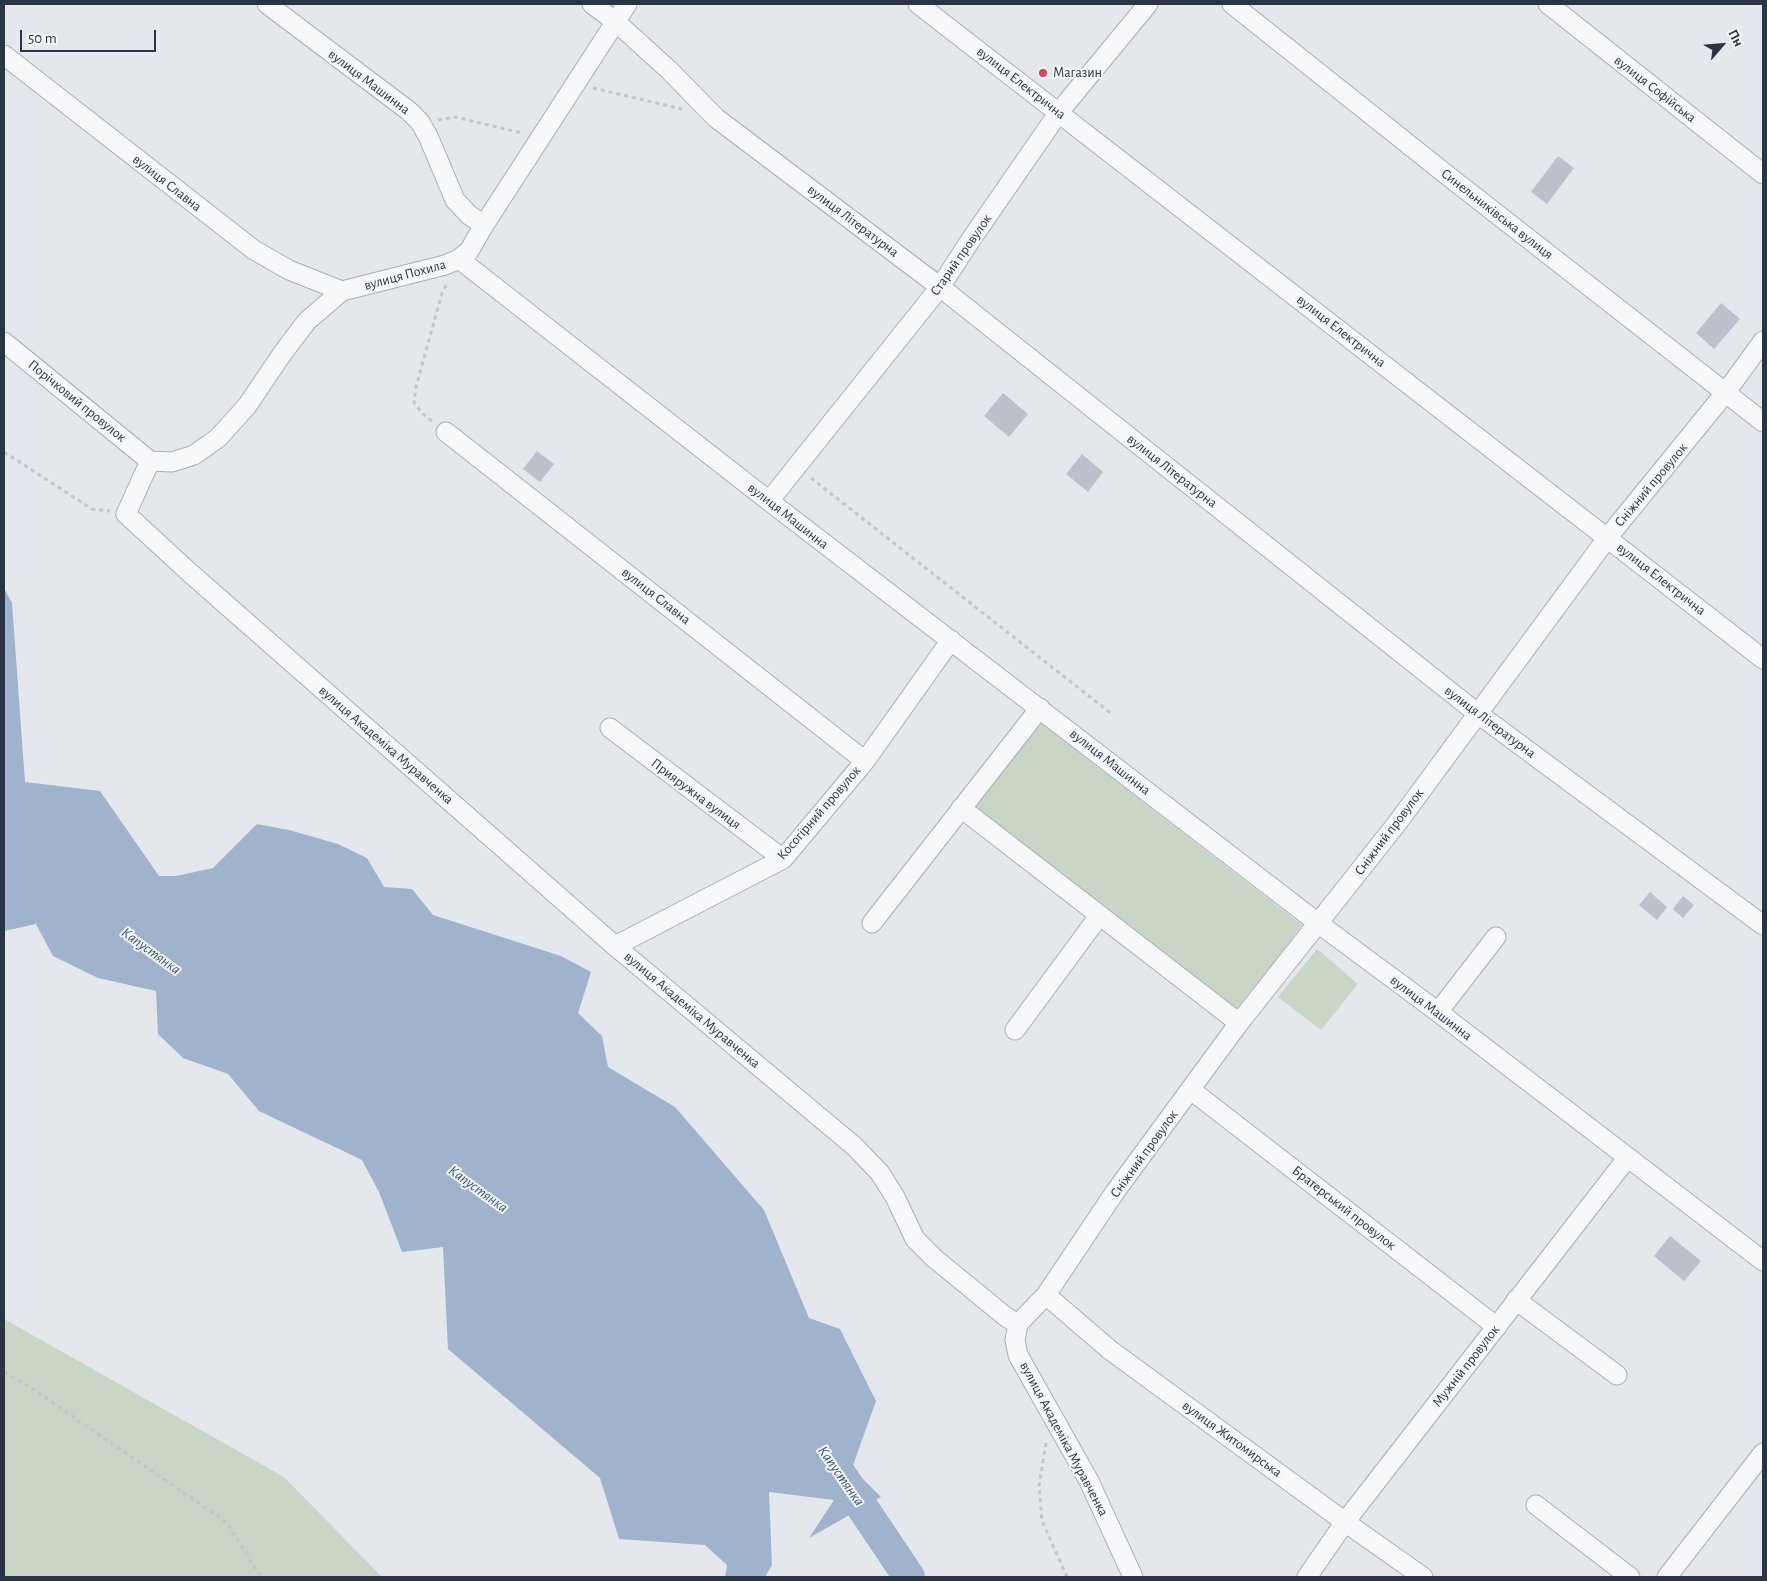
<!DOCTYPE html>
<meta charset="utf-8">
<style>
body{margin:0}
#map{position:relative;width:1767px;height:1581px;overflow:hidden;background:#e4e7ec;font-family:"Alegreya Sans",sans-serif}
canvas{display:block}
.frame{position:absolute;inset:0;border:5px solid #2b3445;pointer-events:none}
.north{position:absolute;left:1697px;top:20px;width:50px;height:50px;-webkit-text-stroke:4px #f4f6f9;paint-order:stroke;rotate:63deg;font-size:14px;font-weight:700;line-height:20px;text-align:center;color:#2b3445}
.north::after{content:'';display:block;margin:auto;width:18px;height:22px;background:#2b3445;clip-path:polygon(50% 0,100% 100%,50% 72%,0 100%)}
.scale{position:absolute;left:20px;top:30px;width:136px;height:22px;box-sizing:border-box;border:2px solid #2b3445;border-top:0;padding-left:6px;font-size:15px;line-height:18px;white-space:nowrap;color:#2b3445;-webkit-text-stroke:4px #f4f6f9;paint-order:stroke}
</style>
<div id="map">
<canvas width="1767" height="1581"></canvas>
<div class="frame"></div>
<div class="north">Пн</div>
<div class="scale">50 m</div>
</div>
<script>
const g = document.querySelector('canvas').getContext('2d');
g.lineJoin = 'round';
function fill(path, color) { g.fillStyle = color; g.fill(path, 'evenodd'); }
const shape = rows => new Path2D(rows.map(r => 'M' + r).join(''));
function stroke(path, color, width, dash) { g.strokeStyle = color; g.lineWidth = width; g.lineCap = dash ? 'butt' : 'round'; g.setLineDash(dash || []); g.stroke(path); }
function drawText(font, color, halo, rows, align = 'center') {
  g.font = font + ' "Alegreya Sans",sans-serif'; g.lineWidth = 4; g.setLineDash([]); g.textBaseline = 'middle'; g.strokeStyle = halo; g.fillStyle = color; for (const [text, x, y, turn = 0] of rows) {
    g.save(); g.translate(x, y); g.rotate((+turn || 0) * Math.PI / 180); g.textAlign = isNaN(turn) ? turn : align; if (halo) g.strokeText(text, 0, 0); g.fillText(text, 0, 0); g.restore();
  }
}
fill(shape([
 [1037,720,1302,925,1235,1014,971,806],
 [1317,949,1358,984,1321,1030,1278,997],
 [4,1319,284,1477,382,1577,4,1577]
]), '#c9d6c5');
fill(shape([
 [4,588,12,603,25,782,100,791,159,876,176,876,213,868,257,824,289,830,338,844,367,858,384,887,412,889,433,915,561,956,591,972,578,1013,602,1036,608,1067,675,1107,764,1210,809,1318,840,1329,876,1401,852,1468,881,1497,809,1538,834,1500,769,1492,772,1565,765,1577,725,1577,727,1565,705,1545,619,1539,600,1478,448,1349,443,1247,402,1252,379,1192,362,1160,259,1111,228,1074,183,1058,158,1034,156,991,98,978,53,956,36,924,4,931]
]), '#9fb4cc');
stroke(shape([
 [838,1471,909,1577]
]), '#9fb4cc', 32);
fill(shape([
 [1558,156,1574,168,1547,204,1531,192],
 [1721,303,1740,319,1714,349,1696,333],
 [1003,393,1028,414,1009,437,984,416],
 [537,451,554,464,540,482,523,469],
 [1082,454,1103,472,1088,492,1066,474],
 [1650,892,1667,907,1657,920,1639,905],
 [1683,896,1694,905,1683,918,1673,909],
 [1670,1236,1701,1261,1684,1281,1654,1256]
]), '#bbc0ca');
const minor = shape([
 [267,4,409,111,420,122,428,136,455,200,469,215,484,225],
 [592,4,616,22,669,70,716,118,940,287,1477,713,1763,925],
 [918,4,1763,659],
 [1232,4,1452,179,1763,422],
 [1548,4,1763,174],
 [4,55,254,250,289,270,342,291],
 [459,259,769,501,1318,923,1438,1012,1763,1261],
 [4,342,150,461],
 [446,432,865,761],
 [150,461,126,514,189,572,615,946,854,1146,880,1173,895,1197,915,1239,934,1258,1006,1317,1018,1324,1015,1340,1018,1355,1089,1481,1133,1577],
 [150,461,172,462,194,455,218,438,247,406,282,354,307,321,342,291,445,265,459,259,469,251,484,225,627,4],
 [769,501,940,287,972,238,1059,112,1148,4],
 [610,728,783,859],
 [961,808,1239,1023],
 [872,923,1040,708],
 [615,946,783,859,865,761,951,640],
 [1438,1012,1496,937],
 [1015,1030,1099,916],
 [1191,1090,1497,1327],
 [1046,1295,1110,1350,1345,1522,1423,1577],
 [1516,1300,1617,1375],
 [1018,1324,1046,1295,1115,1192,1239,1023,1398,822,1608,537,1726,392,1763,341],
 [1536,1505,1630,1577],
 [1307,1577,1345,1522,1628,1157],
 [1667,1577,1763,1453]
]);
stroke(minor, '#a9aeb7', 21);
stroke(shape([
 [593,88,682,109],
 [438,120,455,117,522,133],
 [432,421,423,414,414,403,416,387,442,293,448,282],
 [4,452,92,509,110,511],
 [811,478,1113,715],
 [4,1372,30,1387,226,1522,261,1577],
 [1046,1443,1039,1486,1042,1521,1067,1577]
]), '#c2c5cb', 3, [4, 4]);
stroke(minor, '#f7f8fa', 19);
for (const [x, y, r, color] of [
 [1043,73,5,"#d1495b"]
]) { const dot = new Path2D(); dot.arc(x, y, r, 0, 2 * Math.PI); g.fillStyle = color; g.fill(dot); stroke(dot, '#f4f6f9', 2); }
drawText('14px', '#2b3445', '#f4f6f9', [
 ["Магазин",1053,73]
], 'left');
drawText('14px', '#2b3445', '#f4f6f9', [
 ["вулиця Машинна",369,82,37],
 ["вулиця Електрична",1021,83,38],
 ["вулиця Софійська",1655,89,38],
 ["вулиця Славна",167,183,38],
 ["Синельниківська вулиця",1497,214,38],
 ["вулиця Літературна",853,221,37],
 ["Старий провулок",961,255,-55],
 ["вулиця Похила",405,275,-15],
 ["вулиця Електрична",1341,331,38],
 ["Порічковий провулок",77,401,39],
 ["вулиця Літературна",1172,471,38],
 ["Сніжний провулок",1651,485,-50],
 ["вулиця Машинна",788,516,38],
 ["вулиця Електрична",1661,579,38],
 ["вулиця Славна",656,596,38],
 ["вулиця Літературна",1490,722,37],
 ["вулиця Академіка Муравченка",386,745,41],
 ["вулиця Машинна",1110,762,38],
 ["Прияружна вулиця",696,794,37],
 ["Косогірний провулок",819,813,-49],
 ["Сніжний провулок",1389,832,-53],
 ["вулиця Машинна",1431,1008,37],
 ["вулиця Академіка Муравченка",692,1010,40],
 ["Сніжний провулок",1144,1154,-54],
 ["Братерський провулок",1344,1208,38],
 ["Мужній провулок",1466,1366,-52],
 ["вулиця Академіка Муравченка",1064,1439,62],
 ["вулиця Житомирська",1232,1439,36]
]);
drawText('italic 15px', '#34527a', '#f4f6f9', [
 ["Капустянка",151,951,36],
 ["Капустянка",478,1189,36],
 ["Капустянка",841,1476,55]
]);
</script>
